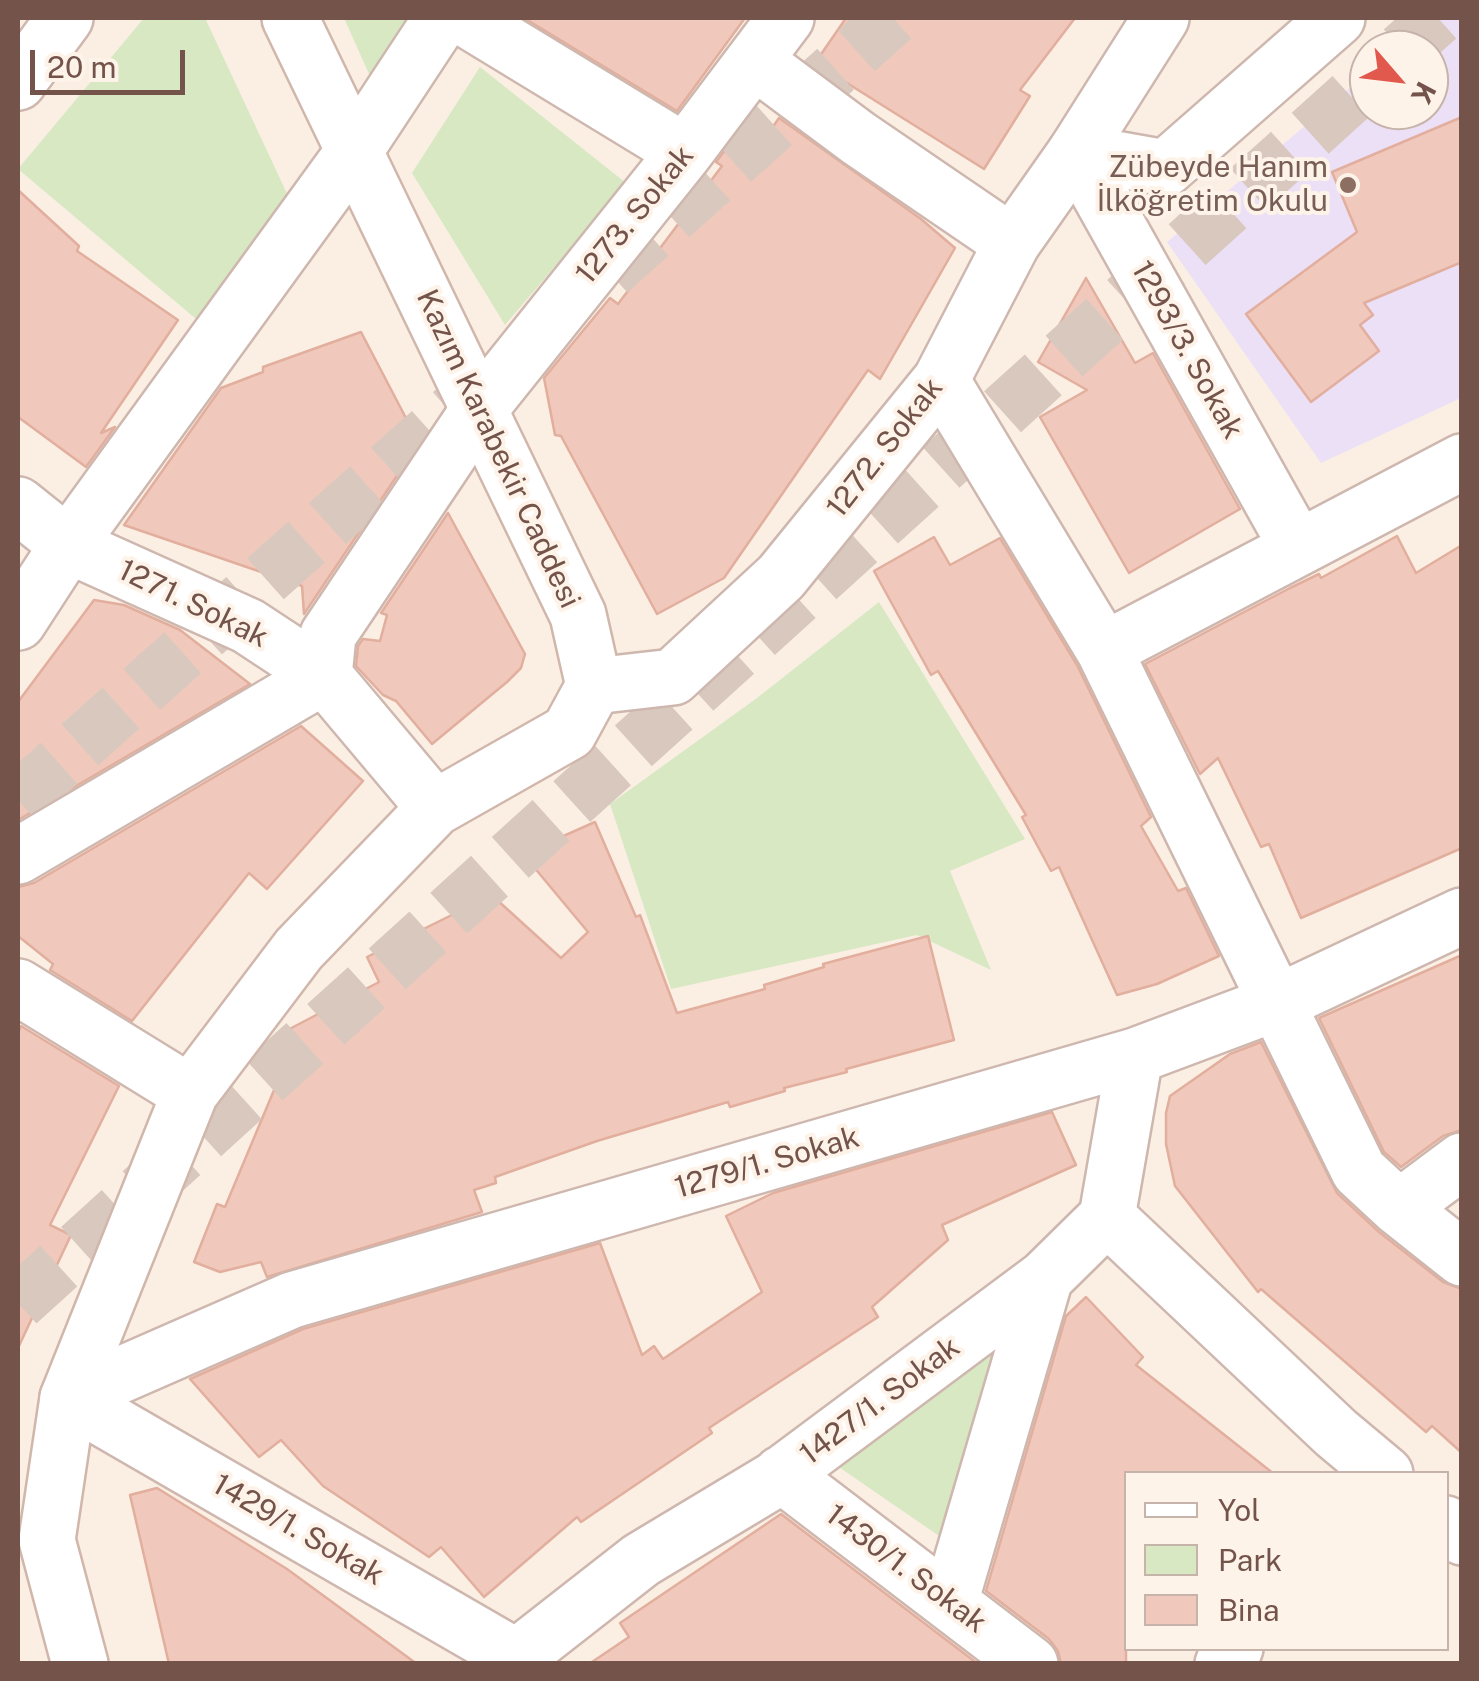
<!DOCTYPE html>
<meta charset="utf-8">
<style>
body{margin:0}
#map{position:relative;width:1479px;height:1681px;overflow:hidden;background:#fbefe4;font-family:"Public Sans",sans-serif}
canvas{display:block}
.frame{position:absolute;inset:0;border:20px solid #73534a;pointer-events:none}
.legend{position:absolute;left:1124px;top:1471px;width:325px;height:180px;box-sizing:border-box;background:#fef3e9;border:2px solid #c6b3a9;margin:0;padding:12px 18px;list-style:none;font-size:30px;color:#73534a}
.legend li{display:flex;align-items:center;gap:20px;height:50px}
.legend b{width:50px;border:2px solid #c6b3a9}
.north{position:absolute;left:1349px;top:30px;width:100px;height:100px;box-sizing:border-box;background:#fef3e9;border:2px solid #c6b3a9;border-radius:50%;rotate:118deg;font-size:28px;font-weight:700;line-height:40px;text-align:center;color:#73534a}
.north::after{content:'';display:block;margin:auto;width:35px;height:45px;background:#e1594d;clip-path:polygon(50% 0,100% 100%,50% 72%,0 100%)}
.scale{position:absolute;left:30px;top:50px;width:155px;height:45px;box-sizing:border-box;border:5px solid #73534a;border-top:0;padding-left:12px;font-size:30px;line-height:35px;white-space:nowrap;color:#73534a;-webkit-text-stroke:8px #fef3e9;paint-order:stroke}
</style>
<div id="map">
<canvas width="1479" height="1681"></canvas>
<div class="frame"></div>
<ul class="legend">
<li><b style="height:12px;background:#fff"></b>Yol</li>
<li><b style="height:28px;background:#d7e8c3"></b>Park</li>
<li><b style="height:28px;background:#f0c9bc"></b>Bina</li>
</ul>
<div class="north">K</div>
<div class="scale">20 m</div>
</div>
<script>
const g = document.querySelector('canvas').getContext('2d');
g.lineJoin = 'round';
function fill(path, color) { g.fillStyle = color; g.fill(path, 'evenodd'); }
const shape = rows => new Path2D(rows.map(r => 'M' + r).join(''));
function stroke(path, color, width, dash) { g.strokeStyle = color; g.lineWidth = width; g.lineCap = dash ? 'butt' : 'round'; g.setLineDash(dash || []); g.stroke(path); }
function drawText(font, color, halo, rows, align = 'center') {
  g.font = font + ' "Public Sans",sans-serif'; g.lineWidth = 8; g.setLineDash([]); g.textBaseline = 'middle'; g.strokeStyle = halo; g.fillStyle = color; for (const [text, x, y, turn = 0] of rows) {
    g.save(); g.translate(x, y); g.rotate((+turn || 0) * Math.PI / 180); g.textAlign = isNaN(turn) ? turn : align; if (halo) g.strokeText(text, 0, 0); g.fillText(text, 0, 0); g.restore();
  }
}
fill(shape([
 [1434,18,1461,18,1461,398,1321,463,1167,242,1369,72,1369,110,1429,110,1429,50,1395,50]
]), '#ece0f7');
fill(shape([
 [144,18,205,18,290,200,202,324,18,169],
 [344,18,415,18,373,83],
 [480,67,626,183,505,325,412,173],
 [879,602,1025,839,950,871,991,970,917,935,671,989,610,804,757,698],
 [992,1334,1008,1342,945,1540,830,1461]
]), '#d7e8c3');
const building = shape([
 [524,18,745,18,677,111,524,18],
 [846,18,1075,18,1020,90,1030,96,984,169,815,63,846,18],
 [750,117,772,128,779,118,921,219,955,248,880,379,868,370,724,578,657,614,561,436,555,435,544,378,610,298,618,304,722,166,716,162,750,117],
 [1462,117,1462,262,1364,303,1373,315,1360,325,1379,351,1311,402,1246,314,1357,232,1332,172,1462,117],
 [18,190,79,246,77,251,178,320,101,433,115,427,86,467,18,417,18,190],
 [1086,278,1135,363,1153,353,1240,509,1129,573,1040,417,1087,390,1038,362,1086,278],
 [361,332,419,443,304,614,302,586,124,525,221,388,263,372,263,367,361,332],
 [448,513,525,654,521,668,507,682,432,744,396,701,383,695,356,666,358,646,363,639,380,641,387,615,381,613,448,513],
 [1397,536,1416,573,1462,545,1462,848,1301,918,1269,844,1261,847,1218,758,1200,774,1145,664,1290,588,1319,574,1321,578,1397,536],
 [934,537,950,565,1000,538,1077,665,1151,817,1141,826,1178,891,1186,888,1219,956,1157,984,1117,995,1059,867,1051,871,1022,817,1026,815,938,671,931,675,874,571,934,537],
 [94,600,124,605,180,630,250,684,18,820,18,702,94,600],
 [301,726,363,781,267,889,249,873,132,1021,50,970,53,964,18,936,18,887,34,883,301,726],
 [595,822,636,917,640,915,677,1013,765,989,764,985,824,967,823,964,928,936,954,1040,846,1069,847,1072,784,1088,785,1091,730,1107,728,1102,597,1141,495,1177,496,1183,474,1190,482,1212,267,1277,261,1262,220,1272,194,1262,217,1204,225,1207,290,1052,280,1034,379,982,367,957,484,899,496,899,561,958,588,932,523,854,595,822],
 [1462,955,1462,1130,1443,1136,1401,1167,1384,1152,1319,1018,1462,955],
 [21,1026,119,1086,50,1225,71,1235,18,1348,18,1033,21,1026],
 [1261,1042,1337,1193,1379,1232,1443,1282,1462,1289,1462,1453,1432,1426,1426,1432,1261,1289,1258,1292,1175,1186,1166,1144,1166,1113,1170,1096,1230,1054,1261,1042],
 [1052,1112,1076,1165,942,1225,948,1240,872,1307,878,1317,709,1428,712,1433,581,1522,577,1517,484,1597,441,1547,429,1557,323,1486,281,1440,259,1457,190,1379,303,1329,600,1243,642,1355,654,1346,663,1359,762,1292,726,1216,773,1193,1052,1112],
 [1086,1297,1143,1357,1136,1365,1274,1474,1126,1474,1126,1664,1061,1664,1058,1651,1049,1639,986,1591,1066,1316,1086,1297],
 [157,1488,287,1569,417,1664,169,1664,130,1495,157,1488],
 [781,1514,978,1664,589,1664,629,1637,620,1623,781,1514]
]);
fill(building, '#f0c9bc');
stroke(building, '#e2ae9d', 2.5);
stroke(shape([
 [1402,50,1438,18],
 [609,272,893,18],
 [18,800,489,379],
 [18,1303,1369,80]
]), '#d9c8be', 55, [55, 28]);
const minor = shape([
 [465,18,685,152],
 [756,62,858,138,1012,243],
 [18,82,65,18],
 [1076,152,1298,548],
 [1076,152,1166,168,1337,18],
 [941,380,1104,650,1359,1171,1399,1208,1462,1258],
 [18,505,68,545,248,626,324,676,435,808],
 [18,622,68,545,355,150,442,18],
 [1104,650,1462,462],
 [18,856,324,676,328,635,480,408,685,152,786,18],
 [18,987,190,1093],
 [1399,1208,1462,1161],
 [1107,1217,1336,1433,1385,1474],
 [68,1398,292,1300,1135,1056,1279,1002,1462,916],
 [68,1398,528,1664],
 [781,1474,1030,1664],
 [1446,1524,1462,1537],
 [950,1602,1045,1278],
 [508,1664,641,1560,774,1480,1045,1278,1107,1217,1135,1056],
 [1223,1664,1235,1648]
]);
const tertiary = shape([
 [594,686,673,677,781,577,941,380,1012,243,1076,152,1161,18]
]);
const secondary = shape([
 [80,1664,47,1540,68,1398,190,1093,299,949,435,808,569,732,594,686,578,615,290,18]
]);
stroke(minor, '#ceb7ae', 60);
stroke(tertiary, '#ceb7ae', 60);
stroke(secondary, '#d1b6ab', 60);
stroke(minor, '#fff', 55);
stroke(tertiary, '#fff', 55);
stroke(secondary, '#fff', 55);
for (const [x, y, r, color] of [
 [1348,185,10,"#8d6e63"]
]) { const dot = new Path2D(); dot.arc(x, y, r, 0, 2 * Math.PI); g.fillStyle = color; g.fill(dot); stroke(dot, '#fef3e9', 4); }
drawText('30px', '#785e54', '#fef3e9', [
 ["Zübeyde Hanım",1328,168],
 ["İlköğretim Okulu",1328,202]
], 'right');
drawText('30px', '#73534a', '#fef3e9', [
 ["1273. Sokak",635,215,-51],
 ["1293/3. Sokak",1187,350,61],
 ["1272. Sokak",885,448,-52],
 ["Kazım Karabekir Caddesi",498,449,65],
 ["1271. Sokak",193,604,26],
 ["1279/1. Sokak",767,1163,-16],
 ["1427/1. Sokak",880,1401,-37],
 ["1429/1. Sokak",298,1530,30],
 ["1430/1. Sokak",906,1569,37]
]);
</script>
